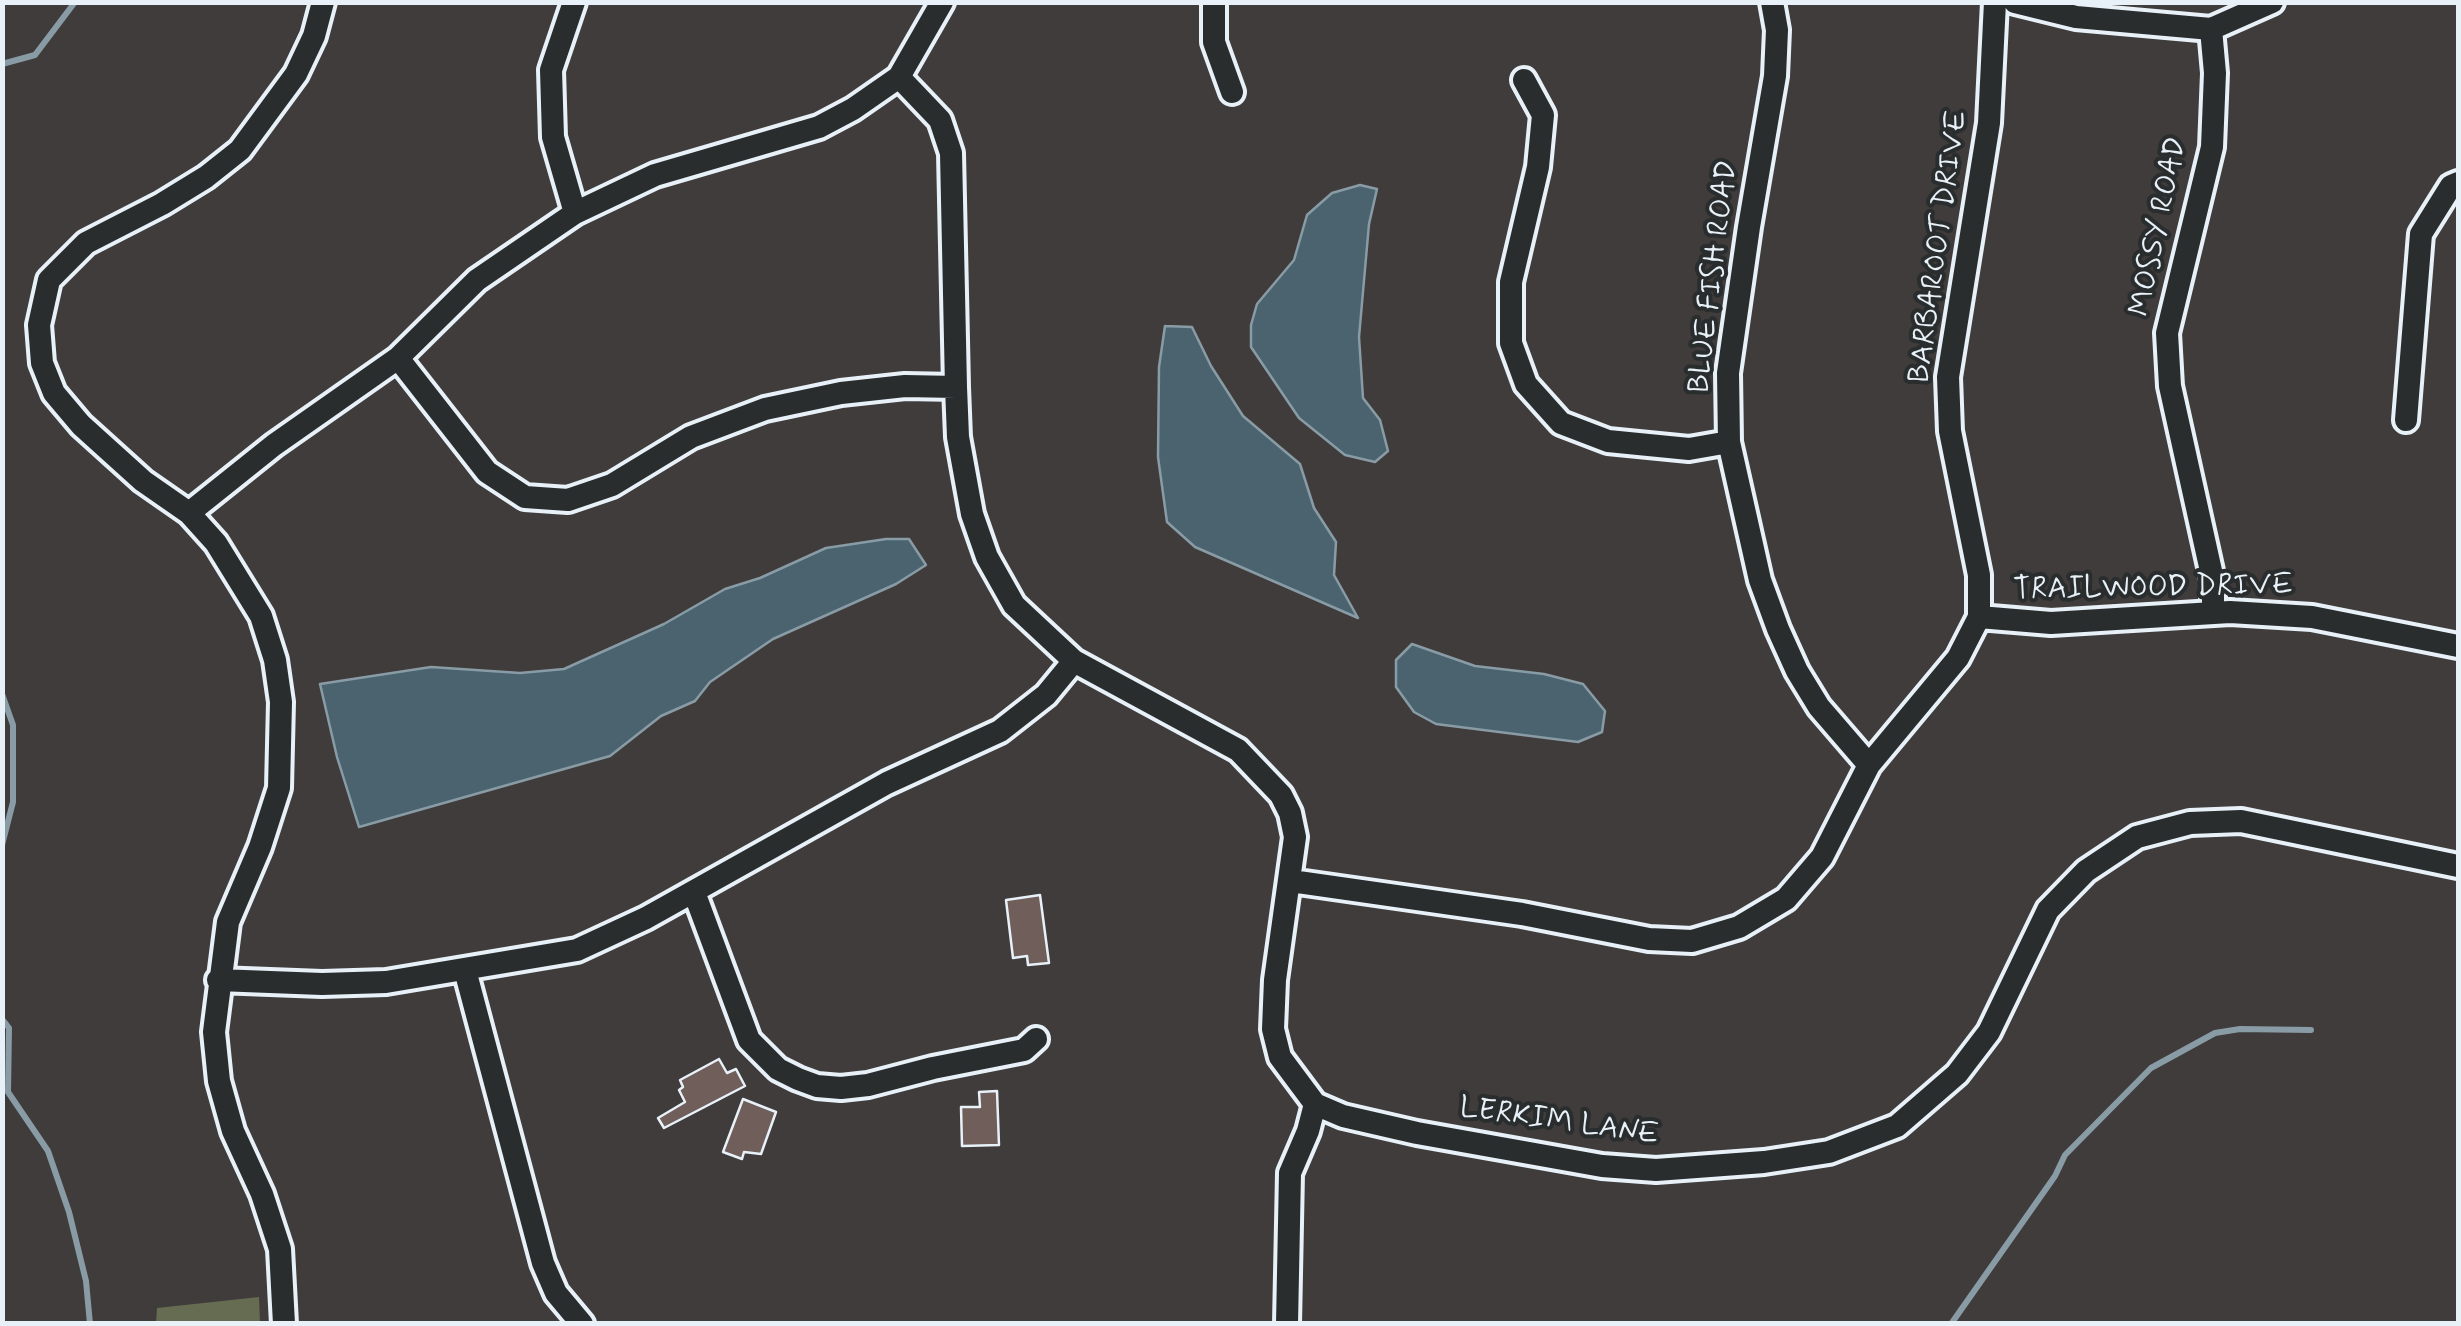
<!DOCTYPE html>
<style>
body{margin:0}
#map{position:relative;width:2461px;height:1326px;overflow:hidden;background:#3f3c3b;font-family:Mynerve,sans-serif}
canvas{display:block}
.frame{position:absolute;inset:0;border:5px solid #e8f1f8;pointer-events:none}
</style>
<div id="map">
<canvas width="2461" height="1326"></canvas>
<div class="frame"></div>
</div>
<script>
const g = document.querySelector('canvas').getContext('2d');
g.lineJoin = 'round';
function fill(path, color) { g.fillStyle = color; g.fill(path, 'evenodd'); }
const shape = rows => new Path2D(rows.map(r => 'M' + r).join(''));
function stroke(path, color, width, dash) { g.strokeStyle = color; g.lineWidth = width; g.lineCap = dash ? 'butt' : 'round'; g.setLineDash(dash || []); g.stroke(path); }
function drawText(font, color, halo, rows, align = 'center') {
  g.font = font + ' Mynerve,sans-serif'; g.lineWidth = 8; g.setLineDash([]); g.textBaseline = 'middle'; g.strokeStyle = halo; g.fillStyle = color; for (const [text, x, y, turn = 0] of rows) {
    g.save(); g.translate(x, y); g.rotate((+turn || 0) * Math.PI / 180); g.textAlign = isNaN(turn) ? turn : align; if (halo) g.strokeText(text, 0, 0); g.fillText(text, 0, 0); g.restore();
  }
}
fill(shape([
 [259,1297,260,1323,156,1323,157,1308]
]), '#666c52');
const water = shape([
 [1360,185,1377,189,1369,224,1359,337,1363,398,1380,420,1388,451,1375,462,1345,455,1299,418,1251,347,1251,325,1257,304,1294,260,1307,215,1332,193,1360,185],
 [1165,326,1192,327,1211,366,1243,416,1300,464,1314,508,1336,542,1334,575,1358,618,1195,547,1167,522,1158,457,1159,367,1165,326],
 [886,539,909,539,926,565,896,584,773,639,710,682,695,701,661,716,610,756,359,827,337,757,320,684,431,667,520,673,564,669,664,624,725,589,760,578,826,548,886,539],
 [1412,644,1475,666,1544,674,1583,684,1605,711,1602,732,1578,742,1436,724,1414,712,1396,687,1396,660,1412,644]
]);
fill(water, '#4a636f');
stroke(water, '#899ca6', 2.5);
stroke(shape([
 [2,64,35,55,75,2],
 [2,694,13,725,13,802,2,845],
 [2,1019,9,1028,8,1092,48,1151,69,1212,86,1281,90,1324],
 [1951,1324,2055,1176,2065,1155,2151,1068,2215,1033,2240,1029,2311,1030]
]), '#899ca6', 6);
const building = shape([
 [1040,895,1049,963,1028,965,1027,956,1013,958,1006,900,1040,895],
 [719,1059,727,1073,736,1069,745,1086,664,1128,658,1118,685,1102,679,1090,683,1087,680,1080,719,1059],
 [997,1091,999,1145,962,1146,961,1107,980,1107,979,1092,997,1091],
 [743,1099,776,1112,761,1154,744,1152,742,1159,723,1152,743,1099]
]);
fill(building, '#705e5a');
stroke(building, '#e8f1f8', 2.5);
const minor = shape([
 [574,2,551,70,553,137,575,213],
 [1214,2,1214,42,1232,92],
 [1772,2,1777,30,1775,76,1749,227,1728,373,1729,442,1760,580,1778,629,1797,671,1819,707,1869,765],
 [2015,2,2076,17,2211,29,2272,2],
 [2211,29,2215,73,2212,147,2167,333,2170,386,2213,580,2213,613],
 [899,77,940,120,951,153,956,387],
 [1524,80,1543,115,1538,167,1511,282,1511,343,1526,384,1561,423,1608,441,1689,449,1729,442],
 [398,358,477,280,575,213,655,175,819,127,853,109,899,77,942,2],
 [2406,420,2421,234,2451,186,2458,183],
 [189,513,274,445,398,358,487,472,525,497,568,500,612,485,691,437,765,409,841,393,905,386,956,387,958,437,972,514,987,557,1014,605,1074,661],
 [1979,617,1979,575,1950,431,1948,377,1989,123,1995,2],
 [1291,881,1522,914,1649,939,1692,941,1739,927,1786,899,1822,857,1869,765,1958,658,1979,617,2051,623,2230,612,2312,617,2458,646],
 [694,892,749,1040,778,1069,798,1079,817,1086,841,1088,868,1085,933,1068,1024,1050,1036,1039],
 [465,970,543,1263,556,1293,582,1324],
 [218,980,322,984,386,982,577,950,646,918,887,783,1000,731,1046,695,1074,661,1238,750,1281,795,1290,813,1295,837,1275,980,1273,1029,1280,1057,1315,1104,1343,1116,1417,1133,1602,1166,1656,1170,1764,1162,1829,1152,1897,1126,1957,1074,1989,1032,2048,910,2086,871,2137,837,2190,823,2241,821,2458,866],
 [284,1324,280,1249,262,1194,233,1131,219,1081,214,1032,228,922,260,847,279,788,281,702,275,660,261,616,216,543,189,513,143,481,81,425,54,393,42,363,39,325,49,280,86,243,162,204,206,177,240,150,296,74,314,36,323,2],
 [1287,1324,1290,1173,1308,1131,1315,1104]
]);
stroke(minor, '#e8f1f8', 30);
stroke(minor, '#2a2d2e', 22);
drawText('30px', '#e8f1f8', '#2a2d2e', [
 ["MOSSY ROAD",2160,227,-78],
 ["BARBAROOT DRIVE",1940,247,-82],
 ["BLUE FISH ROAD",1715,277,-83],
 ["TRAILWOOD DRIVE",2153,589,-1],
 ["LERKIM LANE",1559,1123,8]
]);
</script>
